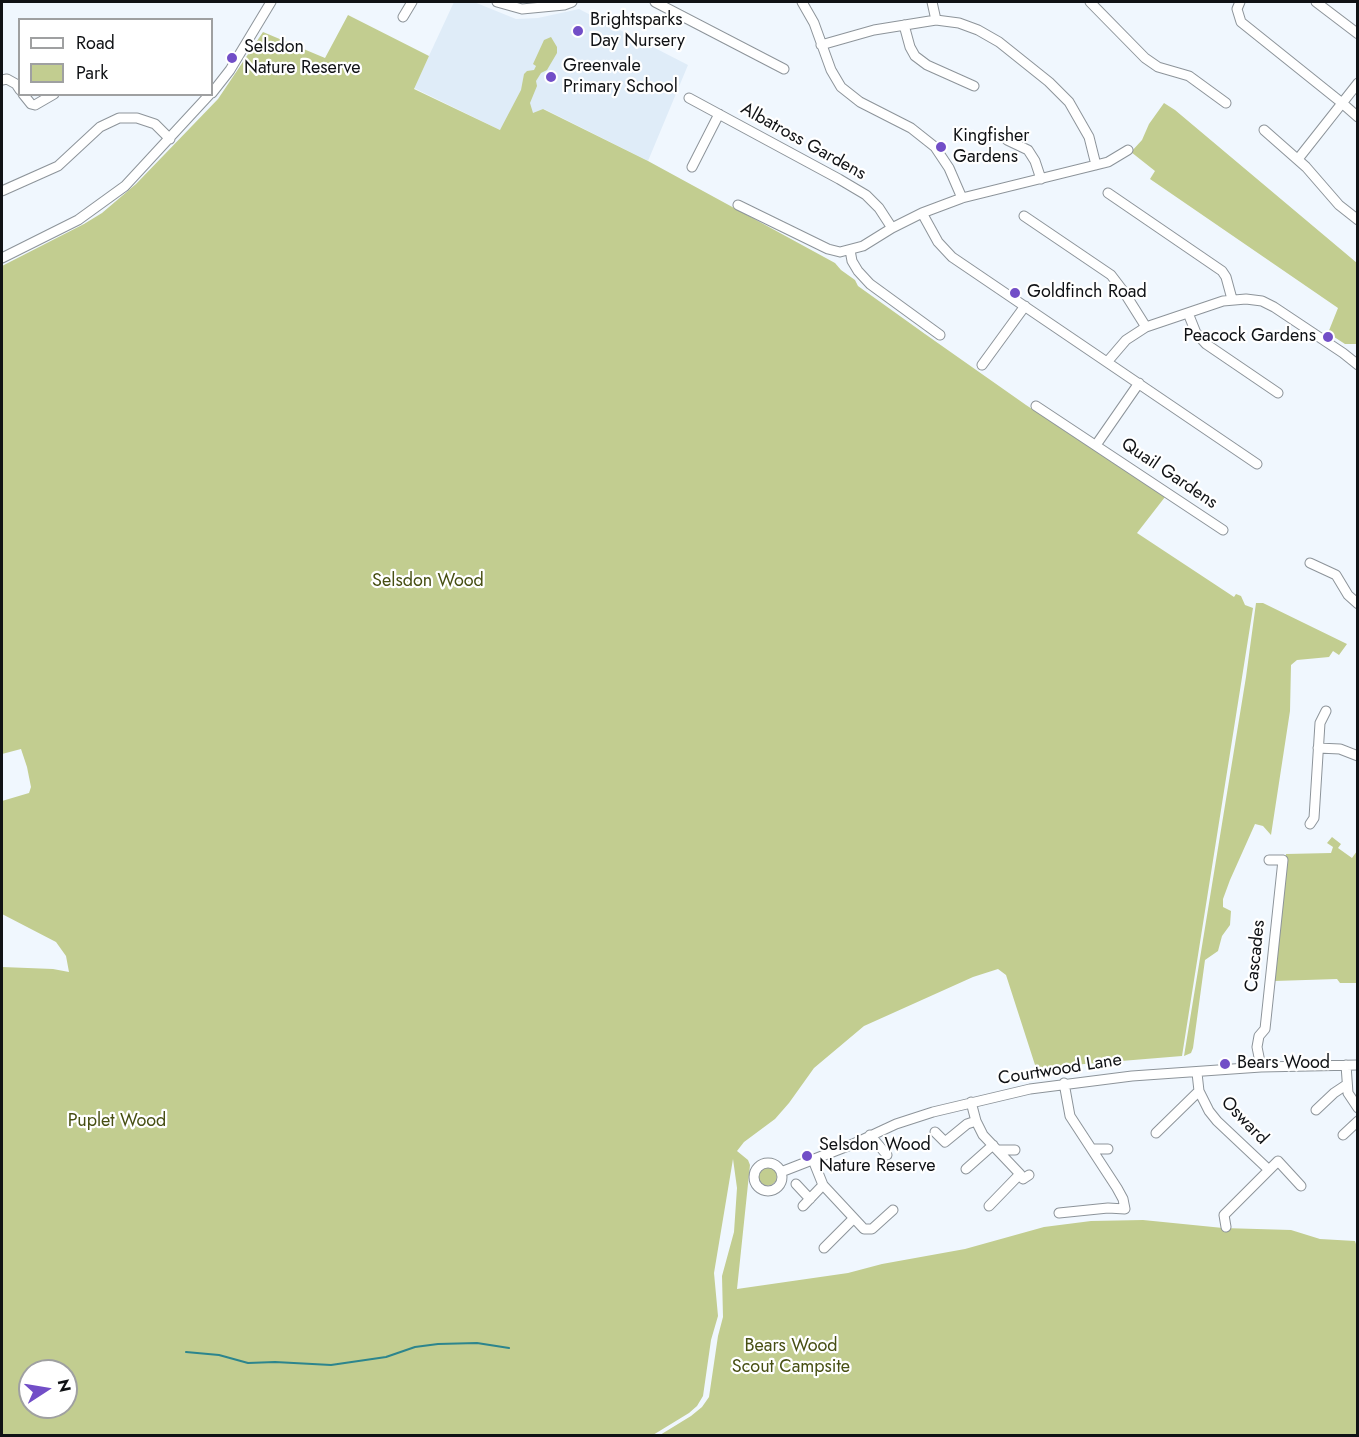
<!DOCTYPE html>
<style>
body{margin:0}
#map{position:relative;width:1359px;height:1437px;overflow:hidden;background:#f0f7fe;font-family:Jost,sans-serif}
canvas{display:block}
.frame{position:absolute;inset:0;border:3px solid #101215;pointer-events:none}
.legend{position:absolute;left:18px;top:18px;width:195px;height:78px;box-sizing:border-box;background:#fff;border:2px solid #9fa0a1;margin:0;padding:8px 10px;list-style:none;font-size:18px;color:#101215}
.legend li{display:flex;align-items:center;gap:12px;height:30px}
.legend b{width:30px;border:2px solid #9fa0a1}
.north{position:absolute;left:18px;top:1359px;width:60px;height:60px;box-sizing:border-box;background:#fff;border:2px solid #9fa0a1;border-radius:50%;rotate:78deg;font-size:16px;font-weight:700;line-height:24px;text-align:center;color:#101215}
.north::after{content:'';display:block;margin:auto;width:21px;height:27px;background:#724ec7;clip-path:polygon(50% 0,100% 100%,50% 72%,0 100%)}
</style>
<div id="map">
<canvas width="1359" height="1437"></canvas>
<div class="frame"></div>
<ul class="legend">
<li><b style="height:8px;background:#fff"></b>Road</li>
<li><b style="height:16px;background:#c2cd90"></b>Park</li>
</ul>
<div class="north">N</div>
</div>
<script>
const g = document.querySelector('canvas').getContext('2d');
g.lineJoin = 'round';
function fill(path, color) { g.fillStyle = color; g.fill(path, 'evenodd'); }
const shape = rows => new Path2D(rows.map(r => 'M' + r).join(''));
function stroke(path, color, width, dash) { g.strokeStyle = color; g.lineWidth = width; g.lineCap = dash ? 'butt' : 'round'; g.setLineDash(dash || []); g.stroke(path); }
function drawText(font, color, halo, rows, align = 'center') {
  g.font = font + ' Jost,sans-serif'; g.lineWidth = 4.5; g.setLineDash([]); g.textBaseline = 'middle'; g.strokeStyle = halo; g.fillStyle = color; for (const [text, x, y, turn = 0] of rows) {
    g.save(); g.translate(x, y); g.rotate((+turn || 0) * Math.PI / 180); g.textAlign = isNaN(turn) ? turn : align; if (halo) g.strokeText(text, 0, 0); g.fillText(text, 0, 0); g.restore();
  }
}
fill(shape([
 [454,2,474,2,516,19,538,18,579,9,688,65,648,161,544,109,500,130,414,88]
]), '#dfecf8');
fill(shape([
 [348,15,429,56,414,89,500,130,521,90,524,74,527,71,534,70,536,66,533,64,544,40,551,37,557,47,557,53,547,70,541,73,536,81,537,86,530,103,533,113,543,109,648,161,835,263,841,270,855,280,858,286,925,334,1026,405,1165,497,1137,533,1234,597,1236,594,1241,596,1245,605,1253,608,1182,1056,1036,1068,1006,975,998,969,973,977,864,1026,814,1068,789,1103,775,1119,744,1142,737,1151,748,1160,750,1165,737,1289,848,1273,882,1264,965,1249,1044,1227,1091,1221,1143,1220,1223,1228,1291,1230,1320,1239,1355,1241,1358,1250,1357,1435,660,1435,691,1416,702,1407,709,1397,718,1336,723,1317,722,1276,734,1232,737,1188,733,1159,714,1273,718,1316,711,1340,703,1396,697,1406,689,1413,653,1435,2,1435,2,967,53,969,69,972,66,956,56,942,2,914,2,801,29,793,31,787,27,767,21,749,2,754,2,266,84,224,102,213,136,184,218,99,263,32,325,58],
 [30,1371,66,1371,66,1407,30,1407],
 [1164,103,1175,110,1357,263,1357,344,1345,344,1328,333,1338,308,1150,179,1155,171,1131,152,1142,140,1149,124],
 [1256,603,1263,603,1347,644,1339,655,1333,651,1329,657,1297,660,1291,665,1290,711,1271,835,1263,826,1255,824,1230,880,1223,899,1223,907,1231,911,1230,925,1222,936,1218,951,1205,960,1193,1048,1191,1053,1184,1056,1246,677],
 [1332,837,1341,844,1338,848,1352,858,1357,851,1357,983,1340,983,1337,979,1274,981,1286,854,1331,853,1333,847,1327,843],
 '757 1176a10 10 0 1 1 20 0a10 10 0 1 1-20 0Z'
]), '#c2cd90');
stroke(shape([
 [186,1352,219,1355,248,1363,275,1362,331,1365,386,1357,415,1347,438,1344,477,1343,509,1348]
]), '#2c858d', 2);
const minor = shape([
 [497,2,522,9,564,5,572,2],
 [655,2,784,69],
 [802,2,814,23,831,70,841,87,860,102,911,128,935,147,949,168,962,198],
 [932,2,936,20],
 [1090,2,1145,58,1158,67,1189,76,1226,103],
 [1240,2,1237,9,1241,22,1342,103,1358,117],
 [1316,2,1358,34],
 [403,17,412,2],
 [904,25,910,47,915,56,927,65,974,86],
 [821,45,874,30,936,20,959,23,978,30,999,42,1049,82,1069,102,1089,137,1096,165],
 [2,80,7,79,16,84,20,90],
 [212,93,230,70,271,2],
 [23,94,31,104,35,105,54,94],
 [689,98,839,179,866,195,879,208,892,228],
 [1264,130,1306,167,1339,205,1358,220],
 [1007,140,1028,150,1035,161,1041,179],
 [1298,159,1358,83],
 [692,167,719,114],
 [2,191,58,166,100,127,119,118,137,118,155,124,170,139],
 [1108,193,1222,271,1226,277,1232,299],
 [738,205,828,249,840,252,863,246,892,228,922,213,962,198,1108,162,1128,150],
 [922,213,938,242,952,257,1257,464],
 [1024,216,1111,275,1124,292,1146,327],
 [850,250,852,261,858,271,870,284,940,335],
 [2,258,78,220,125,186,210,94],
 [1188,313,1196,333,1206,344,1278,393],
 [1108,361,1126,340,1146,327,1223,301,1246,299,1262,301,1274,307,1343,353,1358,365],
 [982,365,1025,306],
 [1036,406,1223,530],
 [1096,445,1139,383],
 [1310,563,1336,575,1348,595,1358,604],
 [1318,748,1340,749,1358,756],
 [1310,824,1314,818,1320,723,1326,711],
 [1346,1065,1348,1093,1358,1108],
 [1261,1067,1257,1047,1259,1036,1265,1029,1283,860,1269,860],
 [1197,1073,1199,1091,1209,1111,1217,1121,1269,1170],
 [971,1102,976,1121,983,1135,1020,1174,989,1206],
 [1316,1110,1334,1093,1346,1085],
 [935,1132,945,1142,967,1124,976,1121],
 [1156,1133,1199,1091],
 [870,1135,887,1155],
 [1343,1135,1358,1121],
 [1092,1149,1108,1149],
 [999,1150,1015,1150],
 [813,1160,823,1185,864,1229,872,1229,893,1210],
 '754 1177a14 14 0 1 1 28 0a14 14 0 1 1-28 0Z',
 [966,1169,993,1145],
 [781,1172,853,1144,896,1124,933,1112,1030,1089,1132,1076,1261,1067,1358,1065],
 [1020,1174,1023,1179,1029,1175],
 [796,1184,810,1199],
 [803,1206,823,1185],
 [1059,1213,1108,1208,1125,1209,1123,1199,1117,1188,1070,1116,1064,1083],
 [1226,1227,1224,1215,1278,1161,1301,1186],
 [824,1248,853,1219]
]);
stroke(minor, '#8d949a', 11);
stroke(minor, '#fff', 9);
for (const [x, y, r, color] of [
 [578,31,6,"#724ec7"],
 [232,58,6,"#724ec7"],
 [551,77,6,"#724ec7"],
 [941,147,6,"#724ec7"],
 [1015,293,6,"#724ec7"],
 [1328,337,6,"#724ec7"],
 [1225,1064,6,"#724ec7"],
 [807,1156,6,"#724ec7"]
]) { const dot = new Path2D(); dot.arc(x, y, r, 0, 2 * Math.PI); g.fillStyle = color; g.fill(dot); stroke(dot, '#fff', 2); }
drawText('18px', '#101215', '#fff', [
 ["Brightsparks",590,21],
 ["Day Nursery",590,42],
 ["Selsdon",244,48],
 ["Nature Reserve",244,69],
 ["Greenvale",563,67],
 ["Primary School",563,88],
 ["Kingfisher",953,137],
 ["Gardens",953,158],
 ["Goldfinch Road",1027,293],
 ["Peacock Gardens",1316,337,"right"],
 ["Bears Wood",1237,1064],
 ["Selsdon Wood",819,1146],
 ["Nature Reserve",819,1167]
], 'left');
drawText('18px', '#101215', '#fff', [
 ["Albatross Gardens",803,142,29],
 ["Quail Gardens",1169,474,34],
 ["Cascades",1256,956,-84],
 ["Courtwood Lane",1060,1070,-9],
 ["Osward",1244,1121,46]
]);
drawText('18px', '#474f13', '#fff', [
 ["Selsdon Wood",428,582],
 ["Puplet Wood",117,1122],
 ["Bears Wood",791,1347],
 ["Scout Campsite",791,1368]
]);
</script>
